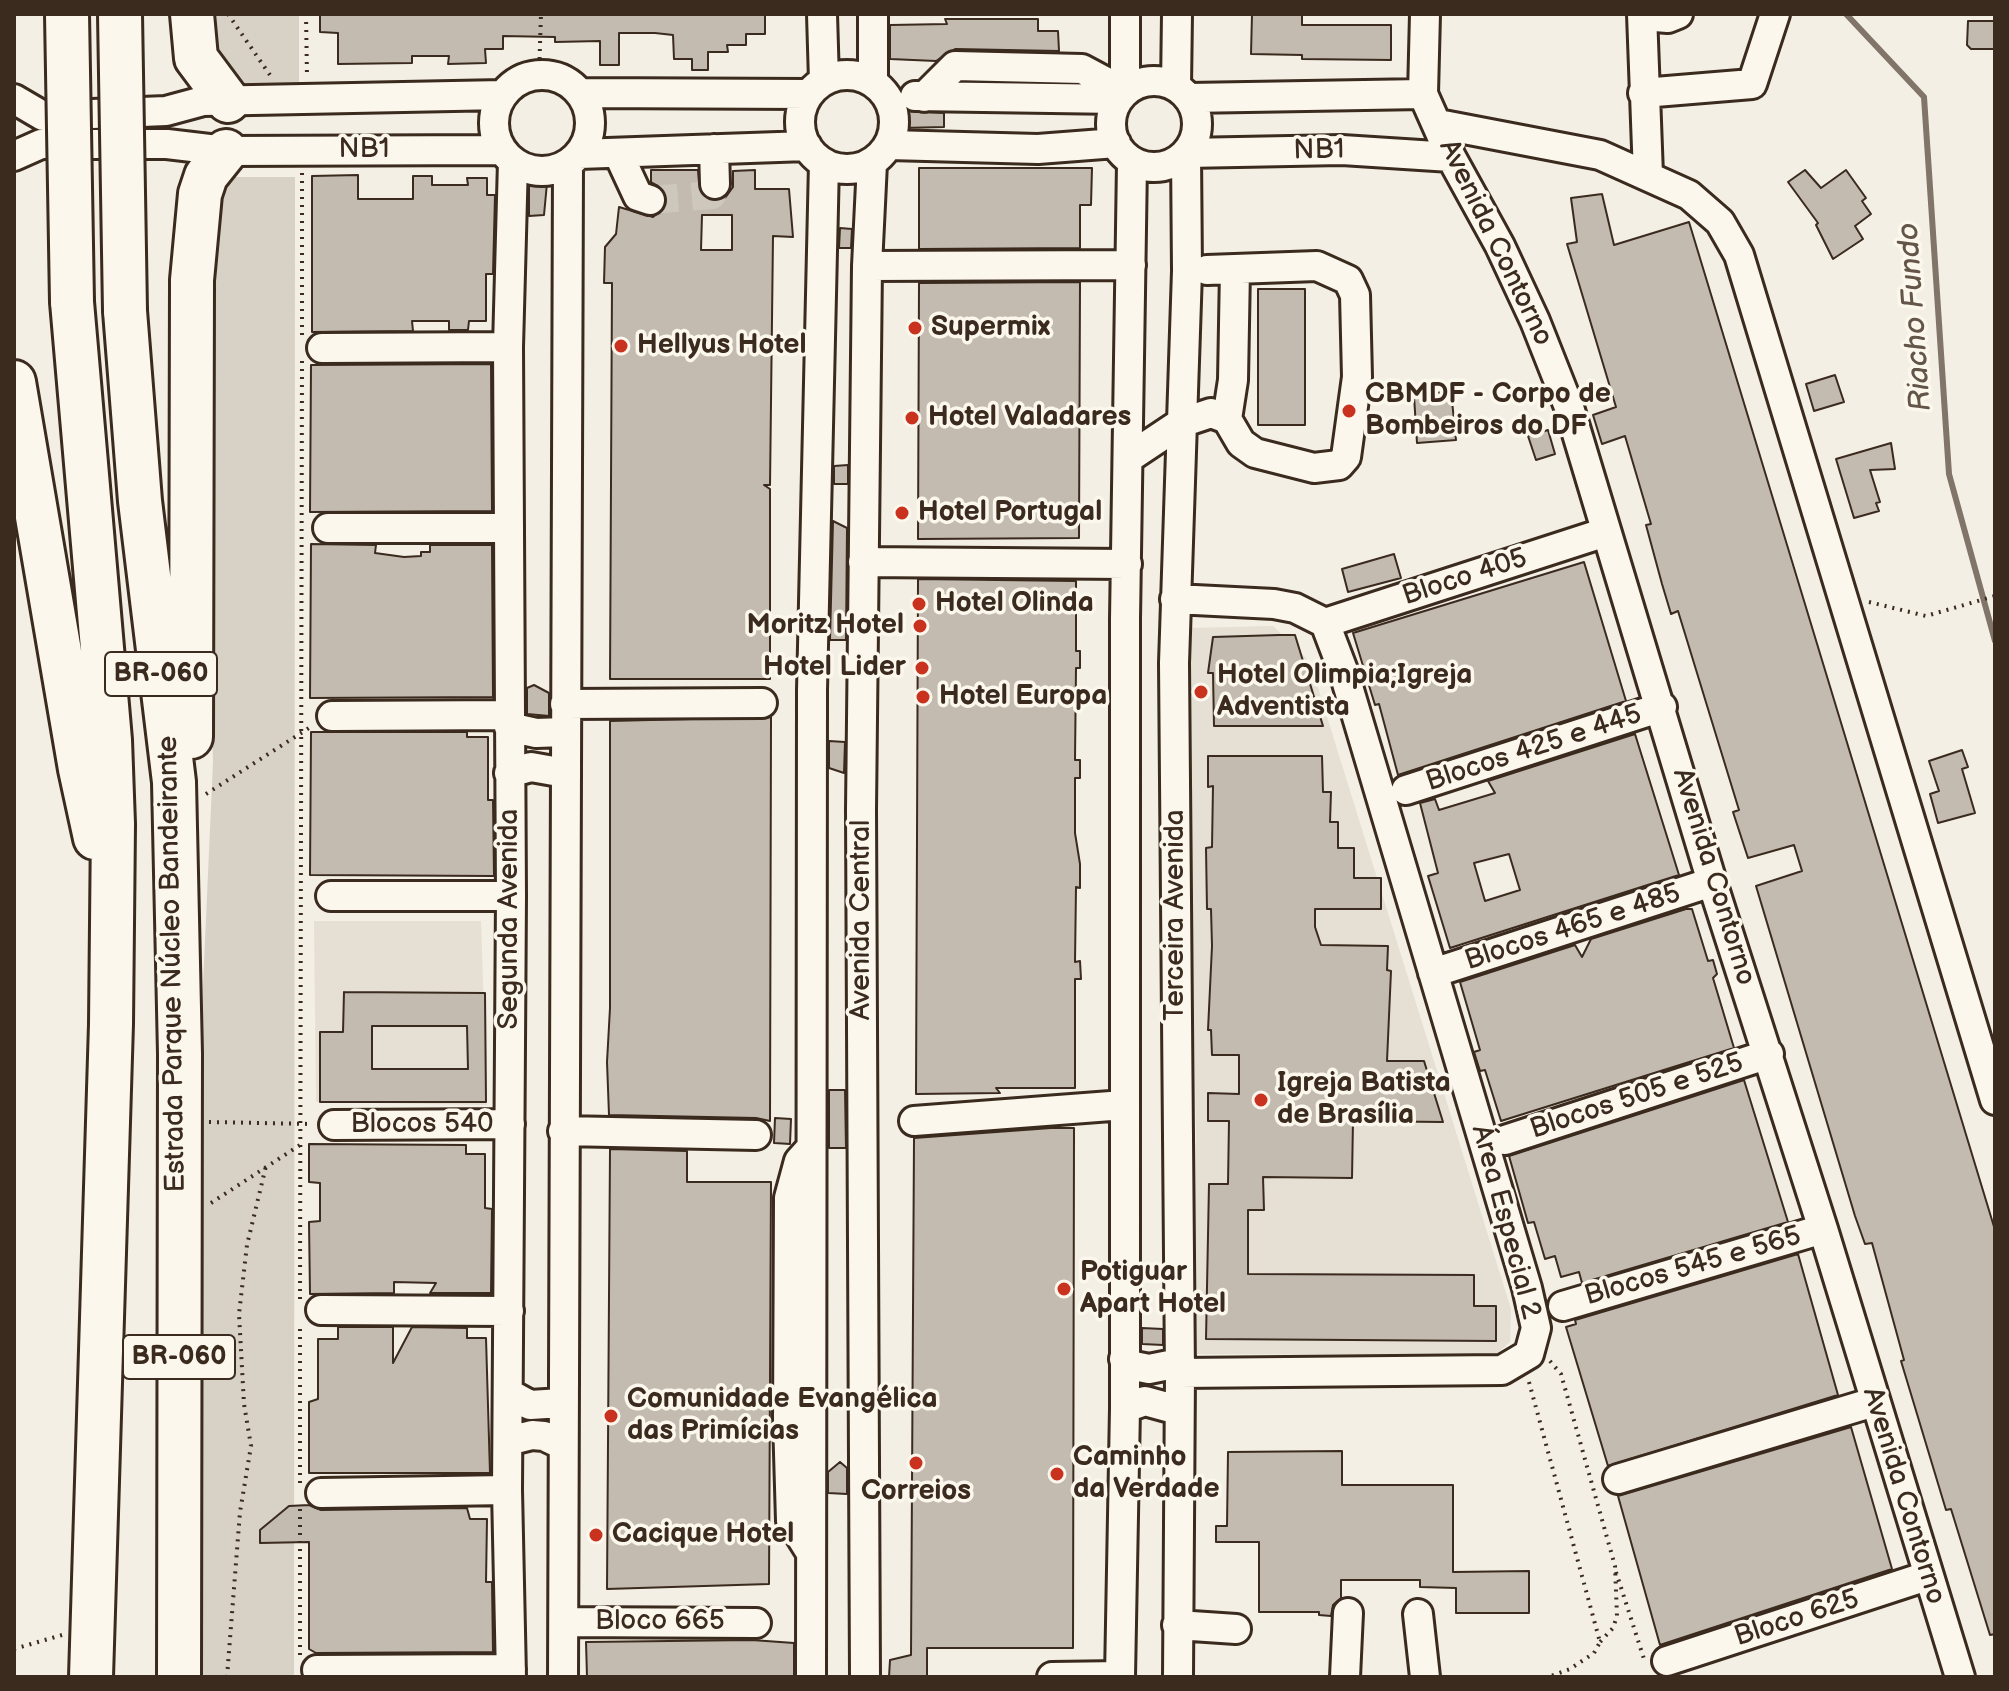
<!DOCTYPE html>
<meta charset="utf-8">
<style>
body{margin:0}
#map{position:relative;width:2009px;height:1691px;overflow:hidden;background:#f3efe4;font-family:"Balsamiq Sans",sans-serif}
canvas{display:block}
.frame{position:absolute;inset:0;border:16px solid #3b2a1e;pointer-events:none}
</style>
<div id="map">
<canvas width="2009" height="1691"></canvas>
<div class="frame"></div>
</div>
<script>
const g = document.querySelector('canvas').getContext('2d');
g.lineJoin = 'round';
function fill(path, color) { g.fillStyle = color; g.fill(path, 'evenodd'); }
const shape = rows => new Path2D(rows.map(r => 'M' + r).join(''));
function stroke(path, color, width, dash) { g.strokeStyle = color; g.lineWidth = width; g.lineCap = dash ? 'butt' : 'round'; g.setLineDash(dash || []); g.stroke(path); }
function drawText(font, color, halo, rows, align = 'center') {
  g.font = font + ' "Balsamiq Sans",sans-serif'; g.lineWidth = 7; g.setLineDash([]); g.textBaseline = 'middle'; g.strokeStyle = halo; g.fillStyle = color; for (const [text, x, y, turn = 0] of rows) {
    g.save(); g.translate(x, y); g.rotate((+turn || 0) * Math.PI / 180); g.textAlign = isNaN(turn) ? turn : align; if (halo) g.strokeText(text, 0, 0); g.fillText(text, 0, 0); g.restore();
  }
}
fill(shape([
 [1273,626,1310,662,1511,1309,1510,1342,1495,1355,1194,1354,1196,1136,1188,628],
 [314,921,481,921,487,1105,316,1102]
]), '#e5dfd4');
fill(shape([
 [215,14,299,14,299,85,231,85,215,57],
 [228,177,295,177,294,1677,200,1677,203,986,213,762,208,551,215,310,214,207]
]), '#d8d1c6');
stroke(shape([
 [1846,14,1924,97,1949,474,1995,641]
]), '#817468', 6);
const building = shape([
 [320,14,765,14,765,34,746,34,746,45,727,45,728,52,708,52,708,70,692,70,692,59,674,59,673,35,655,33,619,33,619,65,600,65,600,41,555,42,555,37,503,36,503,49,485,49,486,63,448,64,449,56,412,56,412,63,338,64,338,33,320,32,320,14],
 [1252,14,1302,14,1302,25,1391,25,1391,60,1302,59,1302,55,1251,54,1252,14],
 [945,19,1038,19,1038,31,1058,31,1059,51,955,49,936,61,890,59,890,25,947,24,945,19],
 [1968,21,1995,21,1995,49,1971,49,1967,45,1968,21],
 [902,111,944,113,944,127,903,128,902,111],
 [919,168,1092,168,1091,205,1080,205,1080,248,919,249,919,168],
 [651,170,698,170,700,192,715,201,725,198,733,187,733,171,755,170,755,189,789,189,793,237,773,236,770,485,764,485,770,489,770,679,610,679,612,283,604,283,605,247,616,234,619,207,653,217,666,206,663,189,651,182,651,170],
 [702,215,732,215,732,250,701,250,702,215],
 [1805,170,1821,188,1846,170,1866,198,1862,201,1871,214,1855,226,1863,239,1833,259,1816,225,1818,223,1788,182,1805,170],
 [358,175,358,199,413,199,413,176,432,176,432,185,468,185,467,178,487,178,487,195,495,195,493,274,486,274,486,321,469,321,468,330,449,330,449,321,412,321,413,331,312,332,312,176,358,175],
 [529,183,547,183,544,215,529,216,529,183],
 [1602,194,1614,245,1689,222,1995,1230,1995,1634,1990,1635,1951,1509,1946,1510,1901,1361,1904,1360,1872,1243,1865,1244,1855,1216,1756,886,1802,871,1794,845,1748,858,1733,812,1739,810,1678,611,1671,614,1662,584,1646,525,1651,524,1625,436,1602,444,1593,415,1616,407,1567,244,1577,242,1571,198,1602,194],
 [840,228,852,229,851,248,839,248,840,228],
 [1080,282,1079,538,918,539,919,283,1080,282],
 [1258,289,1305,289,1305,425,1258,425,1258,289],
 [491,364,492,511,310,512,311,365,491,364],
 [1835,375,1844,402,1814,411,1806,384,1835,375],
 [1451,391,1456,440,1417,443,1414,396,1451,391],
 [1548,430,1555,454,1536,460,1528,436,1548,430],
 [1891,443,1895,469,1870,470,1880,502,1876,503,1879,511,1854,518,1836,459,1891,443],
 [848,465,848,484,834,484,834,466,848,465],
 [833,521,847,528,846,640,830,640,833,521],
 [311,544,376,545,375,553,404,557,421,556,421,552,430,552,430,545,492,545,493,697,310,698,311,544],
 [1394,554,1401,578,1348,592,1342,569,1394,554],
 [1584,562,1626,701,1398,775,1379,704,1375,705,1353,633,1584,562],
 [918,579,1076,581,1076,651,1080,651,1080,668,1076,668,1075,760,1080,760,1080,778,1075,778,1075,833,1080,864,1080,888,1076,887,1075,962,1080,961,1081,979,1075,979,1075,1088,996,1088,1000,1093,916,1094,918,579],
 [1279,635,1295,635,1323,726,1214,726,1213,673,1208,673,1213,637,1279,635],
 [534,685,549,693,549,716,527,714,527,688,534,685],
 [771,717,770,1121,756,1118,609,1115,607,1062,610,1008,610,721,771,717],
 [311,732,467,732,467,737,488,737,488,800,493,800,494,876,310,875,311,732],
 [1635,734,1679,875,1450,948,1428,876,1438,873,1420,803,1435,799,1439,810,1495,793,1488,781,1635,734],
 [1509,854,1520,890,1485,901,1474,863,1509,854],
 [829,741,845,742,844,773,829,768,829,741],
 [1962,750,1968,767,1962,769,1975,813,1938,823,1930,794,1939,791,1929,761,1962,750],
 [1208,756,1322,756,1323,792,1331,792,1330,822,1338,822,1338,848,1354,848,1354,878,1381,878,1381,909,1315,909,1315,927,1321,945,1388,946,1387,970,1391,971,1387,1061,1424,1061,1443,1122,1353,1121,1352,1178,1263,1177,1264,1210,1248,1210,1248,1274,1474,1275,1474,1306,1496,1306,1496,1341,1206,1339,1209,1184,1228,1184,1229,1121,1208,1121,1208,1093,1239,1094,1239,1055,1212,1055,1211,1030,1208,1030,1212,946,1211,909,1207,909,1206,848,1212,847,1213,786,1208,787,1208,756],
 [1686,909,1692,909,1708,961,1713,960,1717,974,1713,978,1734,1048,1501,1121,1485,1070,1480,1071,1474,1052,1480,1050,1460,982,1575,945,1582,957,1591,939,1686,909],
 [344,992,485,993,486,1102,320,1102,320,1032,343,1032,344,992],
 [372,1026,467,1026,468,1069,372,1069,372,1026],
 [1744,1080,1788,1222,1582,1283,1579,1272,1561,1277,1555,1256,1545,1259,1534,1222,1528,1223,1509,1156,1744,1080],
 [829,1090,845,1090,846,1148,829,1148,829,1090],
 [775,1118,791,1119,790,1144,774,1143,775,1118],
 [1051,1128,1074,1128,1073,1648,927,1648,927,1677,889,1677,890,1660,911,1655,914,1138,1051,1128],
 [309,1144,466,1145,466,1154,485,1154,485,1208,492,1209,491,1293,430,1293,436,1283,394,1282,394,1293,310,1294,309,1222,320,1221,320,1183,309,1182,309,1144],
 [610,1149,687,1151,687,1182,771,1182,769,1584,607,1589,610,1149],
 [1798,1254,1838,1395,1608,1466,1566,1327,1576,1324,1575,1320,1798,1254],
 [338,1327,393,1327,393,1363,412,1327,467,1328,467,1338,486,1338,490,1473,309,1473,309,1402,318,1399,318,1339,338,1339,338,1327],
 [1142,1328,1163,1329,1163,1345,1142,1344,1142,1328],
 [1851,1427,1892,1569,1660,1645,1618,1496,1851,1427],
 [1342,1451,1342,1485,1453,1485,1453,1572,1529,1571,1529,1613,1456,1613,1456,1588,1420,1587,1420,1580,1341,1580,1341,1598,1333,1605,1331,1616,1319,1615,1319,1612,1259,1612,1259,1542,1216,1542,1216,1526,1227,1526,1228,1452,1342,1451],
 [840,1462,847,1468,847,1494,828,1493,828,1472,840,1462],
 [309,1505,321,1510,467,1508,470,1519,487,1519,486,1582,492,1582,493,1652,316,1653,309,1649,309,1542,260,1543,260,1530,289,1506,309,1505],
 [752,1640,794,1643,794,1677,587,1677,586,1642,752,1640]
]);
fill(building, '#c3bbb0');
stroke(building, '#3b2a1e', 2);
stroke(shape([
 [650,200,712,195,715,184]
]), '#cec8bc', 28, [28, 14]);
const minor = shape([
 [822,14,824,81],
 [873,14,873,82],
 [1425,14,1423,94,1451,157,1500,246,1535,321,1569,407,1712,882,1823,1229,1960,1677],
 [1642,14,1648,175],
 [1642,16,1668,18,1678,14],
 '494 123a48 48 0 1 1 96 0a48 48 0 1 1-96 0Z',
 '800 122a47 47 0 1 1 94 0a47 47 0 1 1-94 0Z',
 '1111 124a43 43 0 1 1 86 0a43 43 0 1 1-86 0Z',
 [1176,87,1177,14],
 [580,93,809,94],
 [1643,93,1752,84,1775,14],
 [915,96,1119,99],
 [924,97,955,66,1082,69,1125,92,1125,14],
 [1189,98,1423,94],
 [14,99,43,116,166,111,203,101,503,95],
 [1438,124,1600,155,1689,195,1720,222,1739,255,1995,1100],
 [889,145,1038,149,1116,143],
 [714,149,715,184],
 [618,153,638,196,650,200],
 [579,154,807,146],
 [14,156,41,144,167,144,226,151,502,150],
 [867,266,1131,265],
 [322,348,508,347],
 [1227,419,1233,380,1235,269],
 [1130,457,1181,423,1211,413,1227,419,1241,443,1255,453,1314,468,1339,465,1346,457,1357,377,1355,295,1348,280,1317,266,1207,270],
 [328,528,509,528],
 [863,562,1127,564],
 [1175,599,1274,604,1295,608,1325,623,1344,673,1527,1288,1536,1328,1529,1354,1502,1370,1180,1373],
 [1325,623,1606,532],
 [565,704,762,703],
 [332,716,509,715],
 [509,727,536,733,565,732],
 [509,773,531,767,565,773],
 [1406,790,1662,707],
 [331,896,511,896],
 [1433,973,1712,882],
 [914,1121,1124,1105],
 [334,1125,510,1124],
 [563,1131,756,1135],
 [1505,1140,1769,1054],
 [808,1151,799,1161,789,1198,788,1419,791,1521,811,1553],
 [1563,1306,1823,1229],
 [321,1310,509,1311],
 [1124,1359,1134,1366,1149,1369,1179,1363],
 [508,1393,530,1405,562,1403],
 [1125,1408,1145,1401,1178,1410],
 [508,1441,532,1435,544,1436,563,1445],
 [1618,1479,1874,1402],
 [321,1493,507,1490],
 [1418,1614,1425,1677],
 [564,1622,756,1623],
 [1177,1625,1236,1629],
 [1667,1661,1927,1576],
 [317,1670,511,1669],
 [511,1677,507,1490,511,896,508,347,513,161],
 [563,1677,568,164],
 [811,1677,812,690,824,163],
 [865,1677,861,810,867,266,872,163],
 [1052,1677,1120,1676],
 [1120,1677,1125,1408,1125,619,1132,163],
 [1178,1677,1180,1373,1174,663,1187,271,1186,153,1342,150,1451,157],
 [1345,1677,1348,1613]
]);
const highway = shape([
 [192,14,196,58,228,101],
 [72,302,110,740,113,824,111,1024,91,1677],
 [125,311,140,501,174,782,180,1054,179,1677],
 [14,382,80,769,95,838],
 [191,737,192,280,200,194,206,176,226,151]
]);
stroke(minor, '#3b2a1e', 34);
stroke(highway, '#3b2a1e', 48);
stroke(shape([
 [228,14,272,78],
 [306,14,307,77],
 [539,75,541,14],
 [302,335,302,171],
 [1869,602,1926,616,1995,596],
 [206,794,312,726],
 [209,1122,312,1124],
 [211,1203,300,1145],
 [300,1299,302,359],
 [1550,1361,1561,1374,1615,1566,1617,1616,1613,1628,1600,1642],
 [1529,1382,1600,1642,1594,1653,1570,1669,1548,1677],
 [300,1483,300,1323],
 [1616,1572,1644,1659],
 [14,1649,62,1635],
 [300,1655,300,1503],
 [227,1677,240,1512,251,1446,244,1404,239,1314,247,1245,266,1166]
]), '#3b2a1e', 4, [2, 6]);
stroke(minor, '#fbf7ec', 28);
stroke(highway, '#fbf7ec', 42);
const highwayBridge = shape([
 [67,14,72,302],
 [120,14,125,311]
]);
stroke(highwayBridge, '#3b2a1e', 48, []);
stroke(highwayBridge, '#fbf7ec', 42);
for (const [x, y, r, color] of [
 [915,328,8,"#c8321e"],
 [621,346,8,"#c8321e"],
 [1349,411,8,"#c8321e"],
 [912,418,8,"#c8321e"],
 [902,513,8,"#c8321e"],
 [919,604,8,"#c8321e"],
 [920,626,8,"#c8321e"],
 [922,668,8,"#c8321e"],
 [1201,692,8,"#c8321e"],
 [923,697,8,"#c8321e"],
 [1261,1100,8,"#c8321e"],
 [1064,1289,8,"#c8321e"],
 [611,1416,8,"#c8321e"],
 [916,1463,8,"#c8321e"],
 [1057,1474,8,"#c8321e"],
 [596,1535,8,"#c8321e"]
]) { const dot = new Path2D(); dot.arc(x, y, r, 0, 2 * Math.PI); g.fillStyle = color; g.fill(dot); stroke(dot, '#fbf7ec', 3); }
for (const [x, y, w] of [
 [161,674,112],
 [179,1357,112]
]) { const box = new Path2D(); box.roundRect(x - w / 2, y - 22, w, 44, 6); g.fillStyle = '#fbf7ec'; g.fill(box); stroke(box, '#3b2a1e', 2); }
drawText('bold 26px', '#3b2a1e', null, [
 ["BR-060",161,674],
 ["BR-060",179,1357]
]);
drawText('28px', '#3b2a1e', '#fbf7ec', [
 ["NB1",364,150],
 ["NB1",1319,151,-1],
 ["Avenida Contorno",1495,243,64],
 ["Bloco 405",1465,578,-18],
 ["Blocos 425 e 445",1534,749,-18],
 ["Avenida Contorno",1713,877,73],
 ["Terceira Avenida",1176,915,-90],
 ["Segunda Avenida",510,919,-90],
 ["Avenida Central",862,920,-90],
 ["Blocos 465 e 485",1573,928,-18],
 ["Estrada Parque Núcleo Bandeirante",173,964,-91],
 ["Blocos 505 e 525",1637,1097,-18],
 ["Blocos 540",422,1125],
 ["Área Especial 2",1505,1222,75],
 ["Blocos 545 e 565",1693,1267,-16],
 ["Avenida Contorno",1903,1496,73],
 ["Bloco 625",1797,1619,-18],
 ["Bloco 665",660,1622]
]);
drawText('bold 28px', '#3b2a1e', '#fbf7ec', [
 ["Supermix",931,328],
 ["Hellyus Hotel",637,346],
 ["CBMDF - Corpo de",1365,395],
 ["Bombeiros do DF",1365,427],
 ["Hotel Valadares",928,418],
 ["Hotel Portugal",918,513],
 ["Hotel Olinda",935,604],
 ["Moritz Hotel",904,626,"right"],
 ["Hotel Lider",906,668,"right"],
 ["Hotel Olimpia;Igreja",1217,676],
 ["Adventista",1217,708],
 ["Hotel Europa",939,697],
 ["Igreja Batista",1277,1084],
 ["de Brasília",1277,1116],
 ["Potiguar",1080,1273],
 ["Apart Hotel",1080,1305],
 ["Comunidade Evangélica",627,1400],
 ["das Primícias",627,1432],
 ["Caminho",1073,1458],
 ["da Verdade",1073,1490],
 ["Correios",916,1492,"center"],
 ["Cacique Hotel",612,1535]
], 'left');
drawText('italic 30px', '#645549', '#fbf7ec', [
 ["Riacho Fundo",1916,317,-94]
]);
</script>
